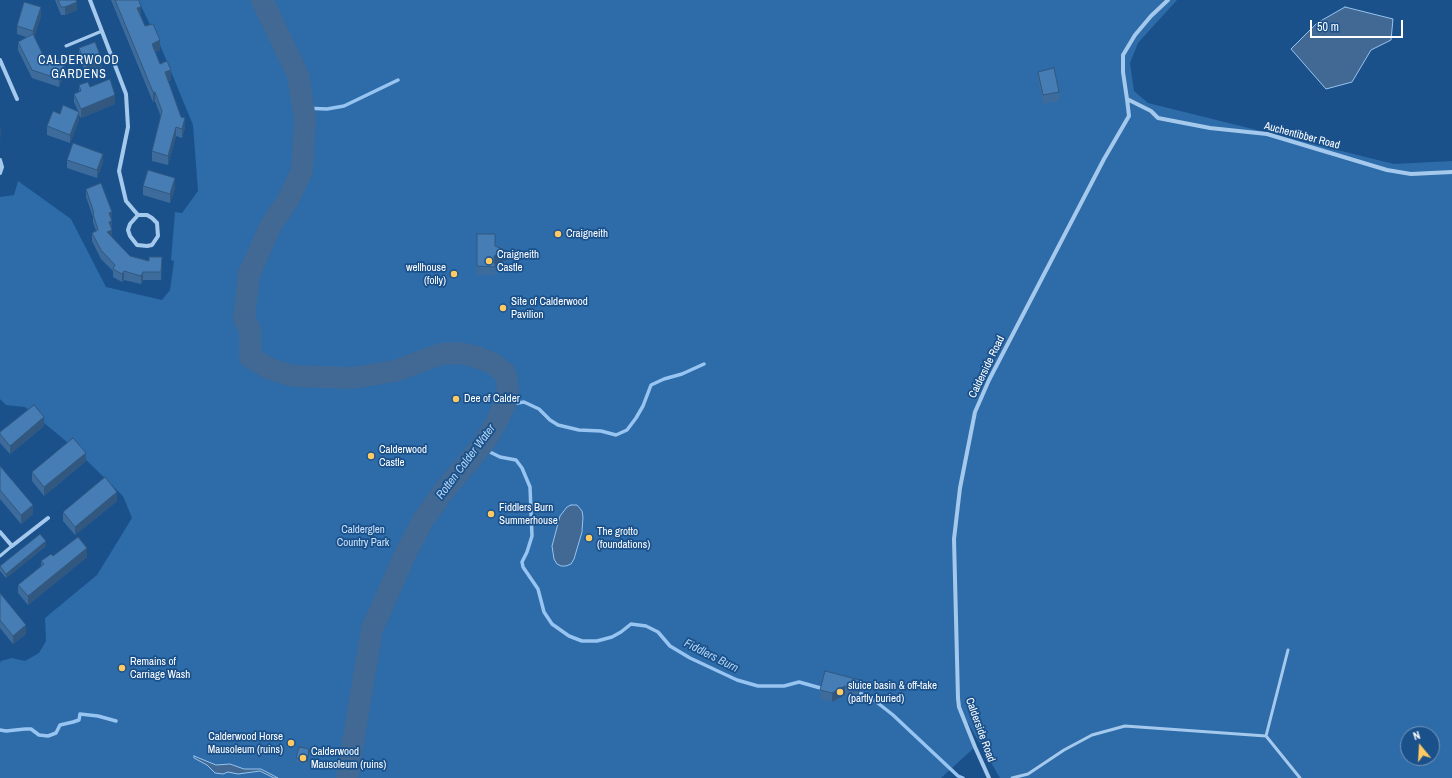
<!DOCTYPE html>
<style>
body{margin:0}
#map{position:relative;width:1452px;height:778px;overflow:hidden;background:#1a518b;font-family:"Archivo Narrow",sans-serif}
canvas{display:block}
.north{position:absolute;left:1400px;top:726px;width:40px;height:40px;box-sizing:border-box;background:#1a518b;border:1px solid #7697b9;border-radius:50%;rotate:342deg;font-size:11px;font-weight:700;line-height:16px;text-align:center;color:#fff}
.north::after{content:'';display:block;margin:auto;width:14px;height:18px;background:#ffca61;clip-path:polygon(50% 0,100% 100%,50% 72%,0 100%)}
.scale{position:absolute;left:1310px;top:20px;width:93px;height:18px;box-sizing:border-box;border:2px solid #fff;border-top:0;padding-left:5px;font-size:12px;line-height:14px;white-space:nowrap;color:#fff;-webkit-text-stroke:3px #1a518b;paint-order:stroke}
</style>
<div id="map">
<canvas width="1452" height="778"></canvas>
<div class="north">N</div>
<div class="scale">50 m</div>
</div>
<script>
const g = document.querySelector('canvas').getContext('2d');
g.lineJoin = 'round';
function fill(path, color) { g.fillStyle = color; g.fill(path, 'evenodd'); }
const shape = rows => new Path2D(rows.map(r => 'M' + r).join(''));
function stroke(path, color, width, dash) { g.strokeStyle = color; g.lineWidth = width; g.lineCap = dash ? 'butt' : 'round'; g.setLineDash(dash || []); g.stroke(path); }
function drawText(font, color, halo, rows, align = 'center') {
  g.font = font + ' "Archivo Narrow",sans-serif'; g.lineWidth = 3.5; g.setLineDash([]); g.textBaseline = 'middle'; g.strokeStyle = halo; g.fillStyle = color; for (const [text, x, y, turn = 0] of rows) {
    g.save(); g.translate(x, y); g.rotate((+turn || 0) * Math.PI / 180); g.textAlign = isNaN(turn) ? turn : align; if (halo) g.strokeText(text, 0, 0); g.fillText(text, 0, 0); g.restore();
  }
}
fill(shape([
 [138,0,1177,0,1138,43,1130,63,1134,91,1148,103,1394,164,1452,161,1452,778,1000,778,961,711,975,747,941,778,0,778,0,663,1,661,12,658,25,661,39,653,46,641,45,618,97,575,132,518,123,496,73,447,25,407,6,405,0,399,0,197,14,195,18,181,71,219,106,287,162,300,170,290,174,261,171,260,175,212,182,213,198,191,193,125,160,45],
 [1408,734,1432,734,1432,758,1408,758]
]), '#2d6ba9');
const water = shape([
 [1345,7,1393,19,1391,40,1371,50,1352,82,1326,89,1291,49,1317,23,1345,7],
 [571,505,577,505,582,511,583,517,582,532,574,559,571,564,566,566,561,566,557,564,554,559,552,546,560,516,567,507,571,505],
 [194,756,216,765,230,764,244,769,261,769,278,778,274,778,260,771,238,774,228,772,223,774,215,773,207,765,194,758,194,756]
]);
fill(water, '#416993');
stroke(water, '#97c4f0', 1);
stroke(shape([
 [303,108,327,109,344,106,398,80],
 [505,405,524,402,539,409,550,420,558,425,579,430,601,431,616,435,627,430,636,418,643,406,651,385,664,379,682,374,704,364],
 [482,448,500,457,516,460,522,468,530,487,532,536,527,552,522,562,523,567,538,589,544,612,552,624,569,636,582,641,597,641,612,637,621,632,631,624,646,626,658,632,670,646,690,658,737,680,758,686,784,686,799,682,824,689],
 [856,693,862,694,874,700,893,715,958,776,963,778],
 [0,730,6,731,25,729,31,729,39,735,48,736,56,733,60,725,73,722,79,720,80,714,98,716,116,721]
]), '#97c4f0', 3.5);
stroke(shape([
 [262,0,298,75,305,119,302,171,288,200,271,225,249,274,244,319,250,328,250,357,270,369,293,376,352,378,395,371,441,354,459,353,477,357,492,363,505,373,507,380,508,397,496,423,484,443,443,492,422,522,405,555,372,629,347,778]
]), '#416993', 22);
stroke(shape([
 [66,46,102,31],
 [0,556,12,546],
 [1266,736,1288,650],
 [1012,778,1028,774,1064,750,1092,735,1125,726,1266,736,1300,778]
]), '#a4c9ed', 3);
stroke(shape([
 [90,0,126,94,128,127,119,171,126,201,138,215,147,215,152,218,157,223,158,236,152,245,147,246,137,245,130,236,128,230,130,224,138,215],
 [0,60,17,99],
 [1127,99,1151,111,1158,118,1210,128,1267,134,1387,170,1411,174,1452,172],
 [0,160,2,167,0,173],
 [0,532,12,546,48,518],
 [989,778,975,747,959,707,958,698,954,539,960,488,975,412,989,380,1104,159,1129,116,1127,99,1123,72,1123,55,1135,35,1151,16,1168,0]
]), '#a4c9ed', 4);
fill(shape([
 [55,0,76,0,77,10,65,15,61,15],
 [111,0,139,0,141,16,145,26,160,50,155,52,160,64,171,80,168,81,185,127,182,138,176,136,168,165,152,161,152,151,161,117,155,101,153,102],
 [41,16,34,37,43,55,65,71,59,87,32,78,18,50,18,42,26,37,17,34,17,26],
 [79,48,102,69,86,75,79,56],
 [1038,72,1059,92,1059,101,1043,104,1038,80],
 [79,85,90,87,115,104,81,118,79,115,79,120,70,143,47,135,47,126,60,114,78,111,74,102,74,94,79,92],
 [67,160,103,162,97,178,67,168],
 [143,186,175,187,170,203,143,195],
 [86,189,112,221,112,238,130,256,149,261,162,257,161,280,143,280,141,284,124,280,122,282,113,277,113,271,101,259,92,241,92,233,96,231,93,222,93,217,86,197],
 [477,234,495,246,507,260,495,265,495,275,477,275],
 [44,426,10,454,0,443,0,432],
 [86,461,44,496,32,481,32,472],
 [0,466,33,514,21,524,0,499],
 [117,501,75,535,63,521,63,512],
 [46,546,6,578,0,571,0,566],
 [53,556,87,557,28,605,18,593,18,585,41,566,41,561],
 [0,593,26,634,13,644,0,628],
 [860,680,860,689,858,698,845,695,832,702,820,699,820,690],
 [309,753,307,765,296,762,296,758]
]), '#3d6c9c');
fill(shape([
 [77,2,77,10,65,15,65,7],
 [41,7,41,16,33,40,33,31],
 [141,7,141,16,137,18,137,8],
 [160,40,160,50,152,54,152,44],
 [102,60,102,69,86,75,86,66],
 [65,62,65,71,59,87,59,79],
 [171,70,171,80,165,82,165,72],
 [153,92,155,92,155,101,153,102],
 [115,95,115,104,81,118,81,109],
 [79,112,79,120,70,143,70,135],
 [185,118,185,127,182,138,182,129],
 [1,124,1,133,0,141,0,132],
 [176,127,176,136,168,165,168,156],
 [103,154,103,162,97,178,97,170],
 [175,178,175,187,170,203,170,194],
 [112,212,112,221,109,213],
 [112,221,112,230,109,222],
 [112,230,112,238,107,232],
 [507,251,507,260,494,265,494,256],
 [124,271,124,280,122,282,122,274],
 [143,272,143,280,141,284,141,276],
 [44,417,44,426,10,454,10,446],
 [86,453,86,461,44,496,44,487],
 [117,492,117,501,75,535,75,527],
 [33,505,33,514,21,524,21,515],
 [46,541,46,546,6,578,6,574],
 [87,548,87,557,28,605,28,596],
 [26,625,26,634,13,644,13,636],
 [860,680,860,689,858,698,858,690],
 [845,686,845,695,832,702,832,693],
 [309,749,309,753,307,765,307,761]
]), '#32587f');
const building = shape([
 [58,0,76,0,77,2,65,7,61,7,58,0],
 [115,0,139,0,141,7,137,8,145,26,153,24,160,40,152,44,160,64,167,61,171,70,165,72,181,117,185,118,182,129,176,127,168,156,152,151,162,111,155,92,153,92,115,0],
 [24,2,41,7,33,31,17,26,24,2],
 [33,34,43,55,65,62,59,79,32,70,18,42,33,34],
 [95,42,102,60,86,66,79,48,95,42],
 [1054,68,1059,92,1043,95,1038,72,1054,68],
 [110,79,115,95,81,109,74,94,81,91,79,85,88,82,90,87,110,79],
 [63,105,79,112,70,135,47,126,53,111,60,114,63,105],
 [73,143,103,154,97,170,67,160,73,143],
 [148,170,175,178,170,194,143,186,148,170],
 [101,183,112,212,109,213,112,221,109,222,112,230,107,232,130,256,149,261,149,257,162,257,161,272,143,272,141,276,124,271,122,274,113,269,115,265,101,250,92,233,98,230,93,214,94,213,86,189,101,183],
 [477,234,495,234,495,246,507,251,494,256,495,267,477,266,477,234],
 [34,405,44,417,10,446,0,434,0,432,34,405],
 [73,438,86,453,44,487,32,472,73,438],
 [0,466,33,505,21,515,0,490,0,466],
 [105,477,117,492,75,527,63,512,105,477],
 [40,534,46,541,6,574,0,566,40,534],
 [78,537,87,548,28,596,18,585,44,564,41,561,51,554,53,556,78,537],
 [0,593,26,625,13,636,0,620,0,593],
 [825,671,860,680,858,690,845,686,832,693,820,690,825,671],
 [299,747,309,749,307,761,296,758,299,747]
]);
fill(building, '#477db5');
stroke(building, '#32587f', 1);
for (const [x, y, r, color] of [
 [558,234,4,"#ffca61"],
 [489,261,4,"#ffca61"],
 [454,274,4,"#ffca61"],
 [503,308,4,"#ffca61"],
 [456,399,4,"#ffca61"],
 [371,456,4,"#ffca61"],
 [491,514,4,"#ffca61"],
 [589,538,4,"#ffca61"],
 [122,668,4,"#ffca61"],
 [840,692,4,"#ffca61"],
 [291,743,4,"#ffca61"],
 [303,758,4,"#ffca61"]
]) { const dot = new Path2D(); dot.arc(x, y, r, 0, 2 * Math.PI); g.fillStyle = color; g.fill(dot); stroke(dot, '#1a518b', 1.5); }
drawText('11px', '#fff', '#1a518b', [
 ["Auchentibber Road",1302,136,15],
 ["Calderside Road",987,367,-64],
 ["Calderside Road",980,730,70]
]);
drawText('11px', '#fff', '#1a518b', [
 ["Craigneith",566,234],
 ["Craigneith",497,255],
 ["Castle",497,268],
 ["wellhouse",446,268,"right"],
 ["(folly)",446,281,"right"],
 ["Site of Calderwood",511,302],
 ["Pavilion",511,315],
 ["Dee of Calder",464,399],
 ["Calderwood",379,450],
 ["Castle",379,463],
 ["Fiddlers Burn",499,508],
 ["Summerhouse",499,521],
 ["The grotto",597,532],
 ["(foundations)",597,545],
 ["Remains of",130,662],
 ["Carriage Wash",130,675],
 ["sluice basin & off-take",848,686],
 ["(partly buried)",848,699],
 ["Calderwood Horse",283,737,"right"],
 ["Mausoleum (ruins)",283,750,"right"],
 ["Calderwood",311,752],
 ["Mausoleum (ruins)",311,765]
], 'left');
drawText('11px', '#cae2fa', '#1a518b', [
 ["Calderglen",363,530],
 ["Country Park",363,543]
]);
g.letterSpacing = '1px';
drawText('12px', '#fff', '#1a518b', [
 ["CALDERWOOD",79,61],
 ["GARDENS",79,75]
]);
g.letterSpacing = '0px';
drawText('italic 12px', '#b0d3f5', '#1a518b', [
 ["Rotten Calder Water",466,462,-53],
 ["Fiddlers Burn",711,656,27]
]);
</script>
